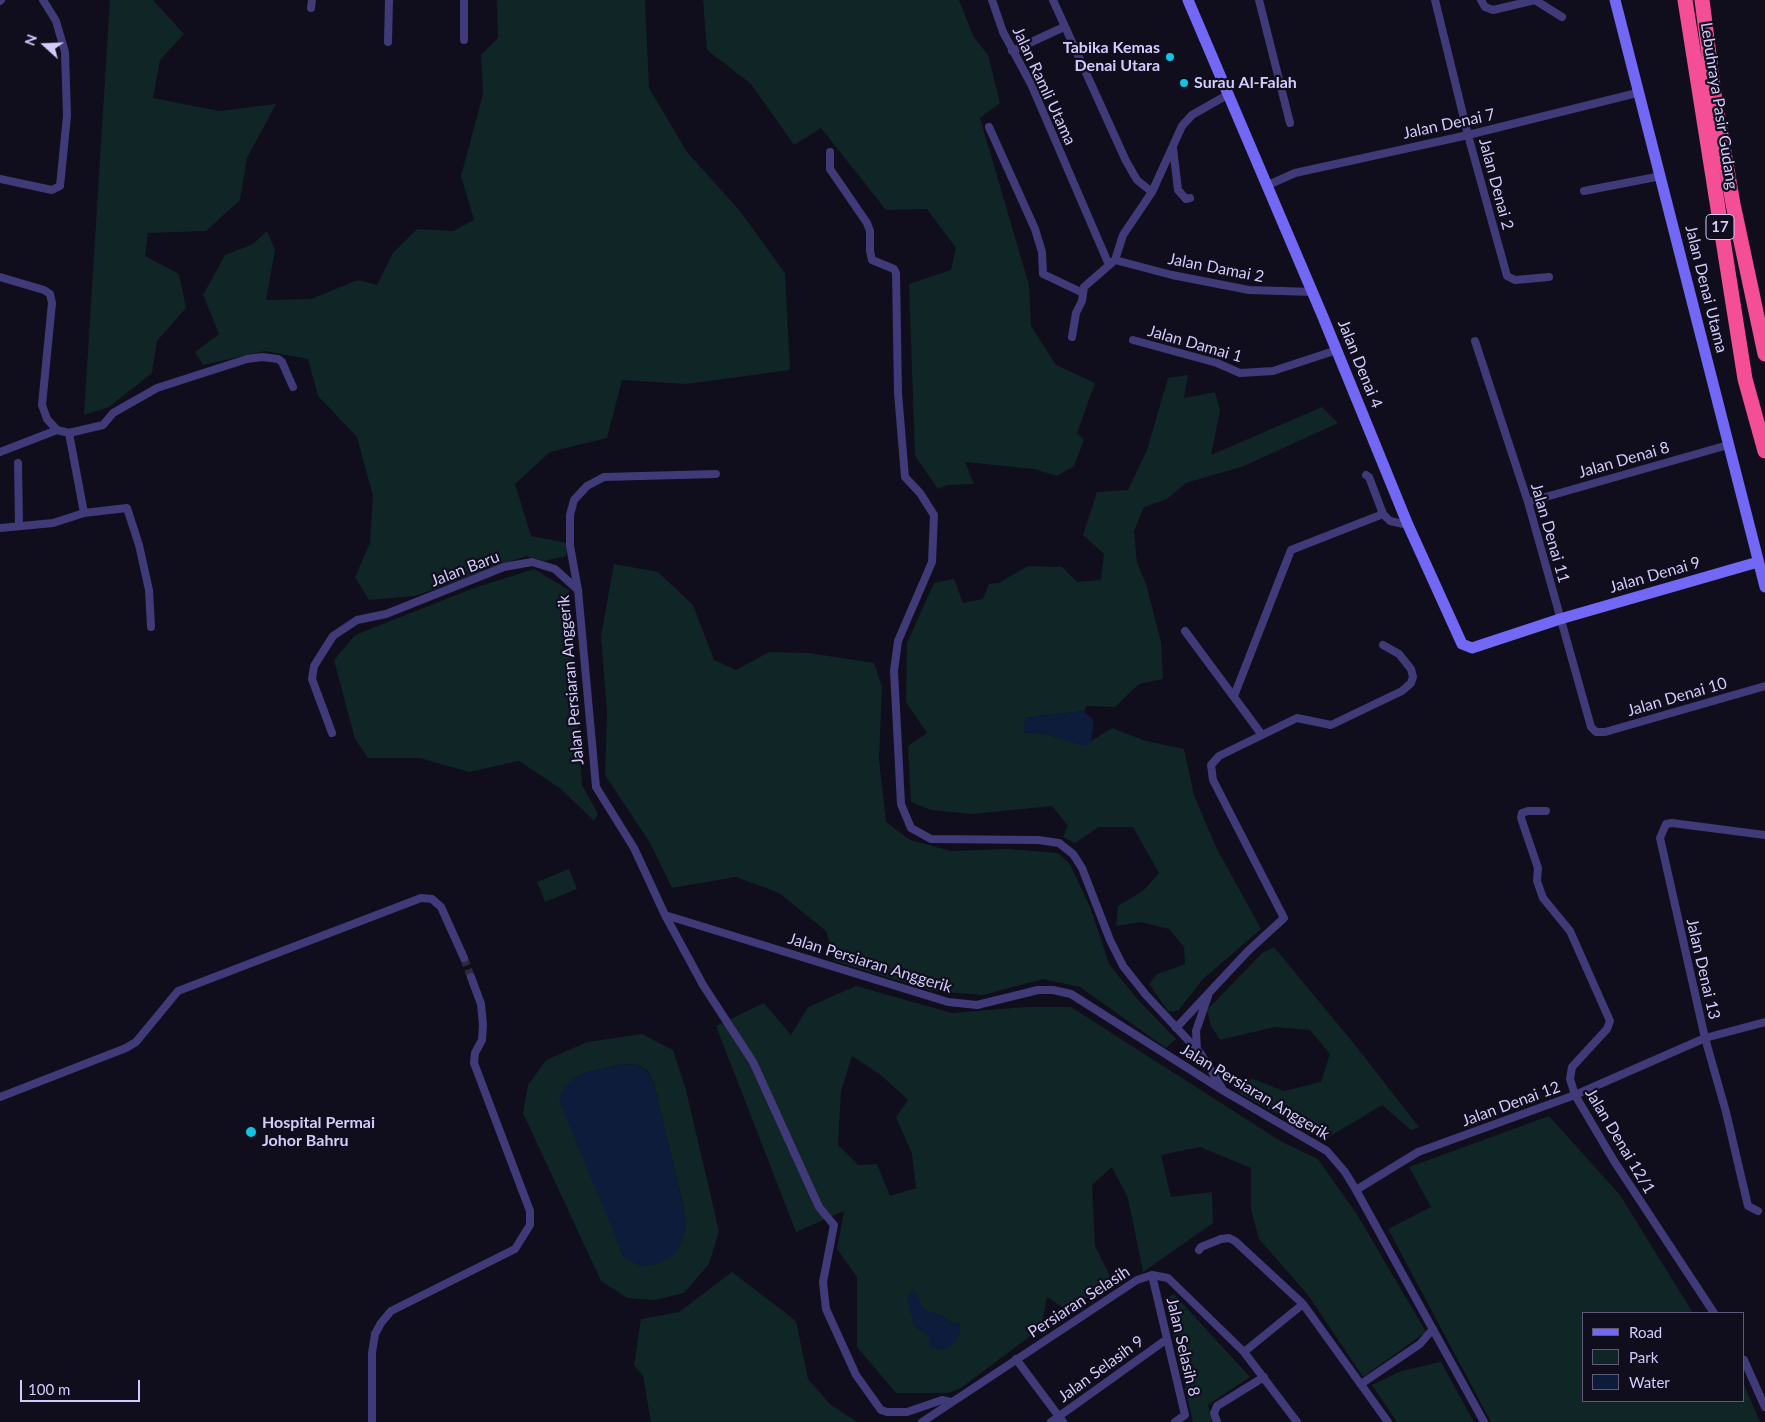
<!DOCTYPE html>
<style>
body{margin:0}
#map{position:relative;width:1765px;height:1422px;overflow:hidden;background:#100d1c;font-family:Lato,sans-serif}
canvas{display:block}
.legend{position:absolute;left:1582px;top:1312px;width:162px;height:90px;box-sizing:border-box;background:#100d1c;border:1px solid #5e5976;margin:0;padding:6px 9px;list-style:none;font-size:15px;color:#d3cbfc}
.legend li{display:flex;align-items:center;gap:10px;height:25px}
.legend b{width:25px;border:1px solid #5e5976}
.north{position:absolute;left:20px;top:20px;width:50px;height:50px;-webkit-text-stroke:4px #100d1c;paint-order:stroke;rotate:290deg;font-size:14px;font-weight:700;line-height:20px;text-align:center;color:#d3cbfc}
.north::after{content:'';display:block;margin:auto;width:18px;height:22px;background:#d3cbfc;clip-path:polygon(50% 0,100% 100%,50% 72%,0 100%)}
.scale{position:absolute;left:20px;top:1380px;width:120px;height:22px;box-sizing:border-box;border:2px solid #d3cbfc;border-top:0;padding-left:6px;font-size:15px;line-height:18px;white-space:nowrap;color:#d3cbfc;-webkit-text-stroke:4px #100d1c;paint-order:stroke}
</style>
<div id="map">
<canvas width="1765" height="1422"></canvas>
<ul class="legend">
<li><b style="height:6px;background:#7268f5"></b>Road</li>
<li><b style="height:14px;background:#102526"></b>Park</li>
<li><b style="height:14px;background:#0d1c3a"></b>Water</li>
</ul>
<div class="north">N</div>
<div class="scale">100 m</div>
</div>
<script>
const g = document.querySelector('canvas').getContext('2d');
g.lineJoin = 'round';
function fill(path, color) { g.fillStyle = color; g.fill(path, 'evenodd'); }
const shape = rows => new Path2D(rows.map(r => 'M' + r).join(''));
function stroke(path, color, width, dash) { g.strokeStyle = color; g.lineWidth = width; g.lineCap = dash ? 'butt' : 'round'; g.setLineDash(dash || []); g.stroke(path); }
function drawText(font, color, halo, rows, align = 'center') {
  g.font = font + ' Lato,sans-serif'; g.lineWidth = 4.5; g.setLineDash([]); g.textBaseline = 'middle'; g.strokeStyle = halo; g.fillStyle = color; for (const [text, x, y, turn = 0] of rows) {
    g.save(); g.translate(x, y); g.rotate((+turn || 0) * Math.PI / 180); g.textAlign = isNaN(turn) ? turn : align; if (halo) g.strokeText(text, 0, 0); g.fillText(text, 0, 0); g.restore();
  }
}
fill(shape([
 [110,0,153,0,184,34,160,60,153,98,219,111,276,104,247,158,240,200,206,231,148,233,145,256,179,274,186,308,157,341,152,373,109,407,84,415],
 [497,0,645,0,649,88,687,152,740,211,785,273,790,370,686,384,622,380,607,438,550,452,515,484,531,536,567,543,566,556,544,561,526,556,415,596,369,600,355,577,370,543,373,496,357,437,318,396,308,359,265,351,203,365,195,352,219,334,203,295,225,255,253,244,267,231,275,250,266,300,311,299,358,280,377,285,393,253,417,229,453,231,474,220,461,176,483,94,481,55,498,38],
 [703,0,959,0,973,36,988,55,1000,103,980,118,1029,285,1031,326,1056,365,1095,383,1077,433,1084,440,1074,466,1057,476,1034,469,965,462,974,484,947,485,938,489,915,456,909,284,951,270,956,248,927,209,886,210,821,128,794,145,751,84,707,50],
 [1188,375,1184,398,1215,392,1220,410,1211,455,1322,407,1338,423,1244,466,1186,483,1167,499,1144,507,1134,531,1137,563,1146,584,1161,642,1163,679,1139,684,1115,707,1087,706,1084,711,1025,718,1025,732,1045,734,1085,745,1112,728,1146,741,1184,749,1194,795,1216,847,1261,929,1203,979,1178,1011,1168,1011,1149,984,1157,974,1185,964,1184,947,1169,929,1141,922,1116,926,1118,906,1143,891,1159,873,1133,827,1099,827,1075,843,1063,837,1068,826,1052,806,972,814,931,810,911,802,908,746,927,733,906,702,907,643,934,583,954,579,963,603,983,599,989,584,999,583,1028,566,1062,567,1077,582,1101,580,1104,554,1083,535,1097,492,1128,490,1147,450,1168,378],
 [614,564,658,572,693,605,714,660,736,670,769,652,809,653,874,663,882,687,879,759,886,822,910,840,951,851,1008,849,1058,853,1070,864,1091,909,1109,964,1139,1001,1176,1039,1166,1048,1080,987,1043,979,983,995,932,991,834,961,826,931,779,893,736,877,672,888,650,843,605,775,607,713,601,636],
 [534,569,569,590,582,785,598,814,594,821,561,789,519,761,469,772,420,758,368,758,355,739,334,660,355,635,474,588],
 [569,869,577,889,545,902,537,882],
 [1274,947,1355,1045,1419,1127,1411,1130,1382,1105,1324,1140,1239,1093,1237,1084,1253,1079,1284,1091,1321,1082,1330,1054,1310,1030,1275,1027,1220,1040,1211,1026,1207,1010,1262,953],
 [856,986,952,1013,1025,1007,1071,1007,1282,1142,1318,1159,1358,1216,1426,1332,1363,1377,1308,1295,1259,1239,1251,1210,1251,1168,1200,1147,1161,1155,1171,1197,1212,1192,1213,1223,1143,1272,1128,1198,1112,1167,1092,1185,1095,1246,1110,1276,1071,1313,1047,1297,1041,1328,961,1388,948,1393,896,1393,857,1347,857,1277,837,1249,844,1211,796,1232,716,1026,764,1003,791,1035,808,1007],
 [852,1056,882,1076,908,1100,896,1117,912,1154,916,1188,890,1196,877,1164,858,1165,838,1145,841,1091],
 [913,1289,924,1310,942,1316,953,1324,959,1322,927,1334,914,1326],
 [642,1034,673,1050,686,1090,719,1231,709,1264,684,1293,655,1300,627,1298,601,1281,523,1113,528,1085,546,1060,587,1042],
 [622,1064,638,1065,648,1071,654,1084,683,1205,686,1228,624,1257,604,1206,573,1079,584,1073],
 [1549,1116,1620,1195,1693,1313,1584,1313,1584,1401,1744,1401,1744,1385,1760,1422,1491,1422,1388,1229,1431,1207,1409,1167],
 [732,1272,796,1321,808,1379,830,1404,857,1422,651,1422,643,1376,634,1365,641,1319,679,1312],
 [1174,1294,1250,1377,1208,1405,1212,1422,1193,1422,1165,1299],
 [1441,1362,1474,1422,1397,1422,1372,1385,1401,1371]
]), '#102526');
fill(shape([
 [1084,711,1094,721,1091,742,1085,746,1045,734,1024,732,1025,718],
 [622,1064,638,1065,647,1071,654,1084,683,1205,686,1228,681,1244,672,1256,660,1263,642,1267,624,1257,559,1101,564,1087,573,1079,584,1073],
 [913,1288,924,1310,942,1316,953,1324,959,1322,960,1331,956,1342,946,1350,931,1348,927,1334,914,1326,907,1298]
]), '#0d1c3a');
stroke(shape([
 [464,958,471,977]
]), '#2d2a3e', 8, [8, 4]);
stroke(shape([
 [992,0,1003,32,1031,84,1109,265],
 [1053,0,1126,161,1137,180,1152,192],
 [1259,0,1290,123],
 [1435,0,1468,135,1507,276,1515,280,1549,277],
 [1481,0,1485,7,1493,10,1535,0,1562,17],
 [0,1,1,0],
 [311,8,312,0],
 [464,40,464,0],
 [388,42,389,0],
 [1012,51,1064,27],
 [989,127,1035,229,1042,252,1043,274,1083,293],
 [1173,148,1178,190,1186,199,1190,198],
 [830,152,830,169,867,223,870,231,870,251,872,260,894,269,896,273,898,393,905,477,920,493,934,515,932,562,898,641,894,671,901,804,911,828,931,839,1038,840,1059,843,1073,854,1082,868,1110,940,1123,966,1146,995,1201,1054,1222,1088],
 [0,179,52,190,60,186,67,116,65,52,56,21,43,0],
 [1268,185,1295,173,1468,135,1637,93],
 [1584,191,1661,176],
 [1115,260,1172,275,1249,290,1313,292],
 [0,277,44,290,50,294,52,303,42,405,47,419,57,430,69,433,84,513],
 [1072,337,1076,313,1082,301,1084,287,1115,260,1123,235,1152,192,1182,126,1192,115,1229,94],
 [1133,340,1217,363,1240,373,1273,371,1337,350],
 [1475,341,1528,502,1591,727,1596,732,1605,732,1765,686],
 [69,433,103,425,113,413,157,388,247,359,262,357,278,359,282,362,293,387],
 [0,452,57,430],
 [18,463,19,525],
 [716,474,604,477,587,486,574,500,570,515,570,546,578,590,596,787,634,848,665,915,948,1002,977,1005,1038,990,1053,990,1071,994,1224,1091,1327,1151,1345,1172,1356,1190,1484,1422],
 [1366,475,1369,477,1383,514],
 [1528,502,1728,445],
 [0,528,53,523,84,513,127,508,139,545,149,590,151,627],
 [1185,631,1262,735],
 [1234,696,1291,550,1383,514,1390,521,1408,525],
 [332,733,312,679,314,666,333,636,357,620,386,614,504,567,532,562,555,569,578,590],
 [1546,811,1528,811,1522,813,1521,818,1538,868,1537,881,1543,898,1570,931,1610,1021,1607,1029,1572,1067,1570,1079,1575,1095,1614,1161,1714,1313],
 [665,915,703,985,753,1062,819,1207,834,1225,823,1282,826,1309,856,1375,881,1410,887,1412,907,1412,942,1400,951,1402],
 [1176,1028,1248,951,1284,918,1213,780,1211,765,1219,756,1297,718,1331,725,1402,691,1411,683,1413,677,1411,669,1399,654,1383,645],
 [1197,1050,1196,1031,1208,996],
 [0,1097,126,1048,136,1042,178,991,421,898,432,899,441,907,464,958],
 [1356,1190,1418,1152,1575,1095,1705,1038,1765,1022],
 [1758,1211,1748,1206,1726,1112,1705,1038,1660,838,1666,824,1672,823,1765,835],
 [1199,1250,1201,1247,1221,1239,1229,1238,1235,1241,1303,1304,1388,1422],
 [1152,1275,1185,1415,1175,1422],
 [1244,1352,1303,1304],
 [1016,1359,1063,1422],
 [1744,1360,1765,1407],
 [1361,1384,1420,1344,1433,1329],
 [372,1422,372,1353,375,1334,381,1323,391,1311,515,1249,530,1225,530,1211,474,1063,475,1053,482,1040,483,1025,481,1004,471,977],
 [922,1422,1137,1280,1152,1275,1168,1278,1244,1352,1297,1422],
 [1051,1422,1167,1339],
 [1217,1422,1214,1413,1217,1406,1264,1377]
]), '#403a78', 8);
stroke(shape([
 [1188,0,1323,317,1408,525,1462,644,1472,648,1560,619,1758,562],
 [1615,0,1765,587]
]), '#7268f5', 11);
stroke(shape([
 [1685,0,1745,379,1765,451],
 [1702,0,1714,94,1733,204,1765,354]
]), '#f44e96', 15);
for (const [x, y, r, color] of [
 [1170,57,5,"#0fc5e4"],
 [1184,83,5,"#0fc5e4"],
 [251,1132,6,"#0fc5e4"]
]) { const dot = new Path2D(); dot.arc(x, y, r, 0, 2 * Math.PI); g.fillStyle = color; g.fill(dot); stroke(dot, '#100d1c', 2); }
for (const [x, y, w] of [
 [1720,227,28]
]) { const box = new Path2D(); box.roundRect(x - w / 2, y - 12.5, w, 25, 4); g.fillStyle = '#100d1c'; g.fill(box); stroke(box, '#d3cbfc', 1); }
drawText('bold 15px', '#d3cbfc', null, [
 ["17",1720,227]
]);
drawText('bold 16px', '#d3cbfc', '#100d1c', [
 ["Tabika Kemas",1160,48,"right"],
 ["Denai Utara",1160,66,"right"],
 ["Surau Al-Falah",1194,83],
 ["Hospital Permai",262,1123],
 ["Johor Bahru",262,1141]
], 'left');
drawText('16px', '#d3cbfc', '#100d1c', [
 ["Jalan Ramli Utama",1044,86,65],
 ["Lebuhraya Pasir Gudang",1719,106,81],
 ["Jalan Denai 7",1449,124,-12],
 ["Jalan Denai 2",1496,184,75],
 ["Jalan Damai 2",1216,268,11],
 ["Jalan Denai Utama",1706,289,76],
 ["Jalan Damai 1",1195,344,16],
 ["Jalan Denai 4",1360,364,68],
 ["Jalan Denai 8",1624,460,-16],
 ["Jalan Denai 11",1550,533,74],
 ["Jalan Baru",465,569,-21],
 ["Jalan Denai 9",1655,575,-16],
 ["Jalan Persiaran Anggerik",571,680,-95],
 ["Jalan Denai 10",1677,697,-16],
 ["Jalan Persiaran Anggerik",870,963,17],
 ["Jalan Denai 13",1703,969,77],
 ["Jalan Persiaran Anggerik",1255,1092,31],
 ["Jalan Denai 12",1511,1104,-20],
 ["Jalan Denai 12/1",1620,1141,59],
 ["Persiaran Selasih",1079,1302,-33],
 ["Jalan Selasih 8",1183,1347,77],
 ["Jalan Selasih 9",1101,1369,-36]
]);
</script>
